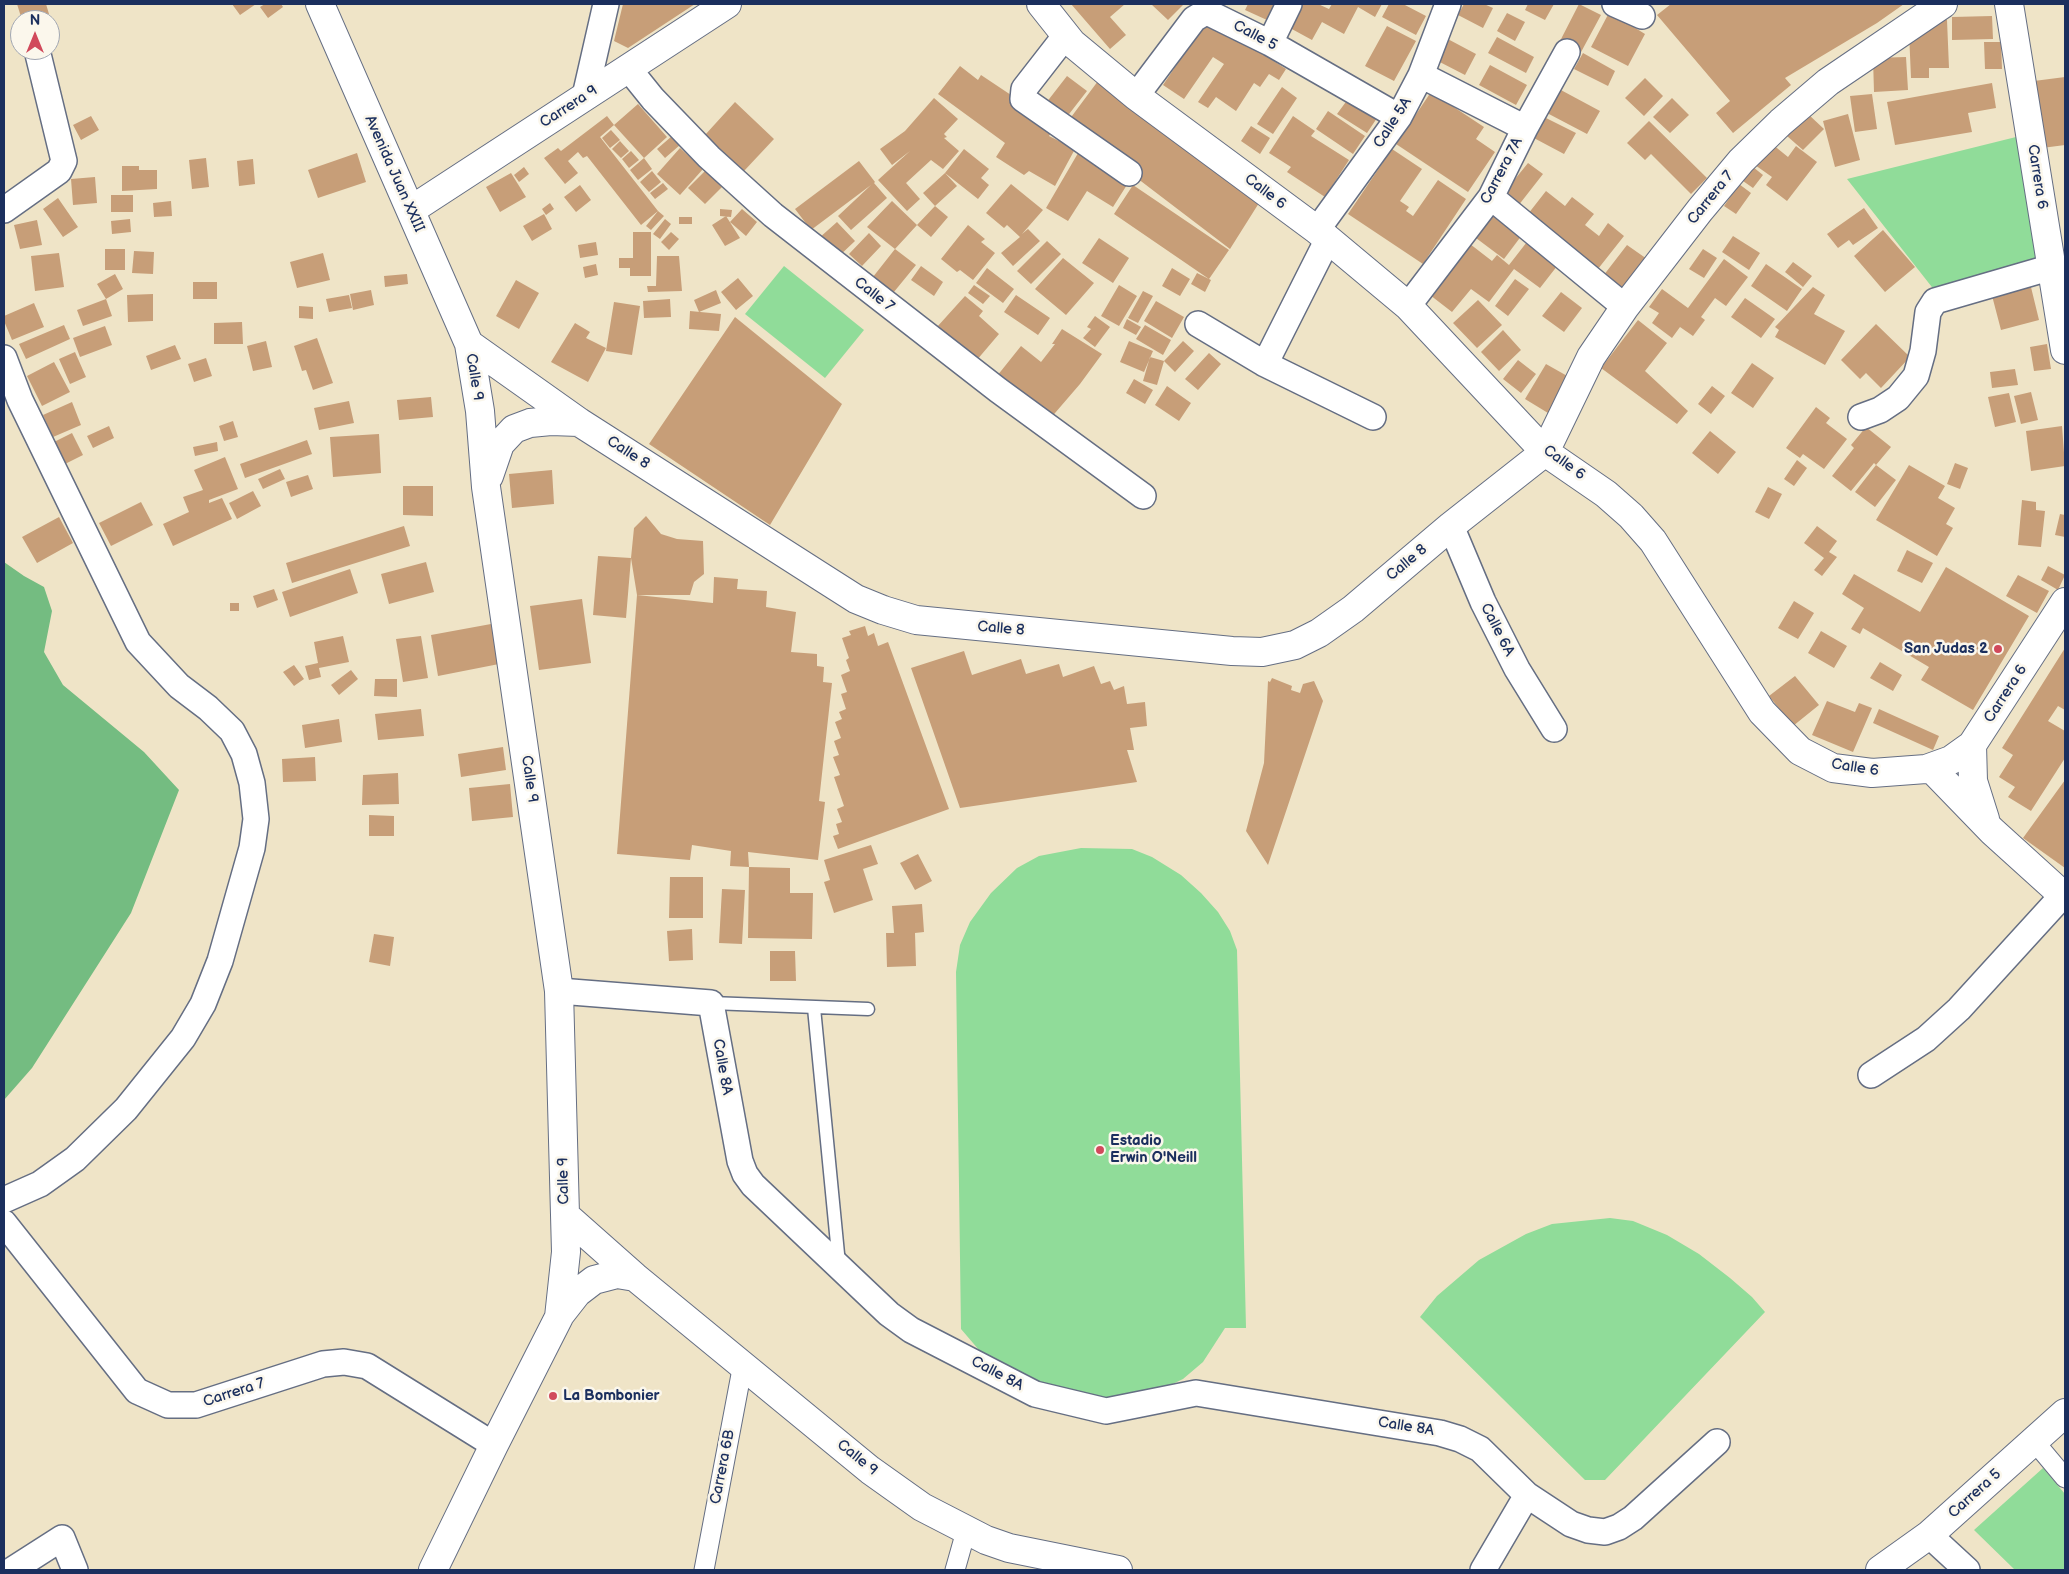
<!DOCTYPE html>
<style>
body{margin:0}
#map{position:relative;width:2069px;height:1574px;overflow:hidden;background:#efe4c7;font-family:"Balsamiq Sans",sans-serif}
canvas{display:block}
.frame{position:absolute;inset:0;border:5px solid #1b2f5e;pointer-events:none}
.north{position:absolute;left:10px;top:10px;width:50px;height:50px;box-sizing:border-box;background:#fbf7ec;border:1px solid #a1a7b3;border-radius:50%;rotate:0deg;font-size:14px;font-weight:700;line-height:20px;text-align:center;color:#1b2f5e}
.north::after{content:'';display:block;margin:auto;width:18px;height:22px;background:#d1495b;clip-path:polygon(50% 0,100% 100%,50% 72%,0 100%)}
</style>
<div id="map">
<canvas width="2069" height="1574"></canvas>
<div class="frame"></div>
<div class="north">N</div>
</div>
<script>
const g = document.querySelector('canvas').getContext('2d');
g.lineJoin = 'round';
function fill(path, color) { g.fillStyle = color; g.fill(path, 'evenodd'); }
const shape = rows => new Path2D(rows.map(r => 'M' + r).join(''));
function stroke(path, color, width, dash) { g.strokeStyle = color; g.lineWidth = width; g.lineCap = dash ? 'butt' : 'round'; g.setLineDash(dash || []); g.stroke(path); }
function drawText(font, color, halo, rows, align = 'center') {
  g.font = font + ' "Balsamiq Sans",sans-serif'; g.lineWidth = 5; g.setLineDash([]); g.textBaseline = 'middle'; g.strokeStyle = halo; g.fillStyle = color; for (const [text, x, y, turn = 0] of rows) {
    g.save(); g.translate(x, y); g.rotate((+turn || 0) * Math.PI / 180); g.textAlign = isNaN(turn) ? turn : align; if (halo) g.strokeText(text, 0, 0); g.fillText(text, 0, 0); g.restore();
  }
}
fill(shape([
 [2016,137,2037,261,1935,291,1847,179],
 [784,266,864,330,825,378,745,314],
 [1081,848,1132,849,1152,857,1181,875,1201,893,1218,912,1230,931,1237,950,1246,1328,1225,1328,1203,1362,1183,1379,1162,1389,1134,1395,1105,1398,1076,1397,1011,1373,979,1350,961,1329,956,972,960,945,970,922,991,893,1017,868,1039,856],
 [1610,1218,1633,1221,1667,1235,1699,1254,1730,1278,1752,1297,1765,1312,1605,1480,1585,1480,1420,1317,1437,1296,1479,1260,1526,1234,1552,1224],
 [2043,1468,2065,1494,2065,1570,2015,1570,1974,1530]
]), '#90dc99');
fill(shape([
 [4,562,24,576,44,587,52,611,44,652,63,685,144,752,179,790,131,913,32,1068,4,1100]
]), '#74bc81');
fill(shape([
 [17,4,46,4,49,14,30,20,22,20],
 [232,4,256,4,240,15],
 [265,4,281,4,283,7,268,18,260,7],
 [623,4,695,4,628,48,614,41],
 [1071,4,1125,4,1110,17,1126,35,1110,49],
 [1151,4,1184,4,1168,20],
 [1248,4,1275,4,1267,20,1245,10],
 [1303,4,1318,4,1329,9,1332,4,1382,4,1375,17,1358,7,1344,34,1322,22,1312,40,1290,28],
 [1389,4,1403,4,1426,16,1416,35,1382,17],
 [1464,4,1484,4,1493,8,1483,28,1458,15],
 [1528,4,1554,4,1545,20,1525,10],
 [1579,4,1601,15,1580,54,1559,43],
 [1671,4,1904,4,1877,23,1785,78,1791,85,1733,133,1716,113,1730,101,1657,15],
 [1612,7,1636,19,1632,26,1645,34,1628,66,1591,47],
 [1507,13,1525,22,1515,41,1497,31],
 [1992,16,1993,39,1952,40,1952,17],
 [1208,18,1286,69,1279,80,1269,74,1260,87,1254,83,1236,111,1216,97,1208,108,1198,102,1224,64,1213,57,1184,99,1163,85],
 [1947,20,1949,68,1929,68,1929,78,1911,78,1909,32,1928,31,1927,21],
 [1387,26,1416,41,1394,81,1365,66],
 [1444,37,1476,54,1465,75,1432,58],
 [1497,37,1534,57,1526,73,1488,53],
 [1984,42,2001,42,2002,69,1985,69],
 [1583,53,1615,71,1608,86,1574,69],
 [1906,57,1908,90,1874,92,1873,58],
 [1490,65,1527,85,1516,105,1479,85],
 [960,66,978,80,981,75,1056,125,1049,136,1075,149,1055,186,1029,171,1024,175,996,157,1005,143,938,94],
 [1067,76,1087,91,1066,118,1046,103],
 [2065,77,2065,145,2042,148,2034,81],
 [1645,78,1663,96,1644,116,1625,98],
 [1098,81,1264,195,1230,249,1066,124],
 [1992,83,1996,108,1968,113,1972,132,1895,145,1887,102],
 [1282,87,1297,98,1273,134,1257,124],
 [1559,89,1600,111,1587,134,1547,113],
 [1431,92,1484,127,1476,139,1495,152,1468,192,1396,144],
 [1872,94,1877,129,1855,132,1850,96],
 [934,98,958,119,944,134,947,137,944,138,959,151,943,169,931,160,906,183,920,199,907,211,878,180,910,151,892,165,880,149,905,131],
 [1672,98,1689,115,1670,133,1653,117],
 [1348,99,1377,118,1367,133,1337,114],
 [735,102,774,139,744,171,705,135],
 [638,104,667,137,644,158,652,169,638,180,630,170,644,158,614,125],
 [1328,111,1365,136,1353,154,1316,129],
 [1808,114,1824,129,1803,150,1787,136],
 [1848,114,1860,160,1835,167,1823,121],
 [91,116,99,130,81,140,73,125],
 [607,116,614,125,600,137,658,211,641,225,587,156,583,158,578,152,568,161,578,173,565,184,544,158,558,148,561,151],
 [1293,116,1315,131,1311,136,1349,160,1325,197,1287,172,1291,167,1269,153],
 [1544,117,1576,133,1564,154,1532,137],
 [1649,121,1707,178,1691,194,1651,154,1645,160,1627,143],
 [1251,126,1270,138,1260,154,1241,141],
 [611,130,620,140,610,148,602,138],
 [672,136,680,145,665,158,657,149],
 [620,141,629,151,621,158,612,149],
 [1772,144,1788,157,1796,146,1817,162,1787,201,1766,185,1772,177,1755,165],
 [680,148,703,169,680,195,657,174],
 [1081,148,1130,180,1113,207,1087,191,1068,221,1046,208],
 [964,149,989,169,981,178,989,185,978,199,945,173],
 [1392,149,1422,169,1400,201,1409,207,1406,211,1413,216,1438,180,1466,199,1423,264,1348,214],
 [631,151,639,160,629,168,622,159],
 [357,153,366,182,318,198,308,170],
 [206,158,209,187,192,189,189,160],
 [253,159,255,184,239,186,237,161],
 [859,161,875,182,874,183,887,198,851,230,838,216,871,185,811,230,795,209],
 [1528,163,1543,174,1518,206,1503,194],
 [122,166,139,166,139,170,157,170,157,189,122,191],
 [524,167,529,174,519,182,514,175],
 [709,167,726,183,705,204,688,188],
 [1753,167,1763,175,1753,188,1743,181],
 [652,171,661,182,649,192,640,182],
 [511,173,526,197,500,212,486,187],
 [945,173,957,186,935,206,923,193],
 [95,177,97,203,73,205,71,179],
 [663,183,668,189,655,199,650,193],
 [1011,184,1043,210,1022,234,1028,229,1040,241,1013,266,1001,253,1020,237,1007,225,1004,228,986,213],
 [1739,184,1751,193,1736,214,1724,206],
 [580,185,591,200,576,212,564,197],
 [1133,185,1229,250,1209,279,1114,214],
 [1546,191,1565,206,1572,197,1594,214,1585,225,1599,236,1608,223,1624,236,1594,274,1528,214],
 [111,195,133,195,133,212,111,212],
 [58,198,78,227,63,237,43,209],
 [171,201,172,216,154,217,153,203],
 [892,201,917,225,895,249,867,227],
 [550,203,554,209,546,215,542,209],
 [935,206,948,217,931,237,917,225],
 [1864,208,1878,228,1853,245,1849,240,1838,248,1827,234],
 [720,209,732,210,731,217,720,216],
 [742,209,757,222,746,236,730,222],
 [1497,209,1525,231,1504,259,1476,238],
 [658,211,664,216,651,230,646,226],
 [544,214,552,229,532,241,523,226],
 [726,216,740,238,725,246,712,225],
 [679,217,692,217,692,224,679,224],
 [130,219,131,232,112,234,111,221],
 [665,219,671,224,660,239,653,234],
 [37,220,42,245,20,249,14,225],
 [837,222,855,241,837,258,818,239],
 [968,225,985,239,981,242,995,253,973,280,960,270,957,272,941,259],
 [1883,230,1915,267,1885,292,1854,256],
 [633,232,651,232,651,276,630,276,630,268,619,268,619,258,633,258],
 [671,232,679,239,669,250,661,242],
 [869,233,881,246,862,266,849,254],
 [1733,236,1760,253,1749,270,1722,252],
 [1099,238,1129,258,1113,283,1082,263],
 [1530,238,1561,261,1540,288,1514,269,1489,302,1471,289,1452,312,1430,295,1470,244,1492,261,1497,255,1509,265],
 [1047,241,1061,254,1031,284,1017,271],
 [596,242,598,255,580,258,578,245],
 [1627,245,1647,259,1619,295,1600,280],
 [105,249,125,249,125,270,105,270],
 [895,249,916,265,889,298,869,282],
 [1703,249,1717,258,1704,278,1689,269],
 [134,251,154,252,153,274,132,273],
 [59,253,64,287,35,291,31,256],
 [323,253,330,280,297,288,290,262],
 [657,256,679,256,682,291,648,292,647,286,656,286],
 [1063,258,1094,283,1066,315,1035,289],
 [1724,259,1748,277,1726,306,1715,298,1701,317,1705,320,1693,336,1680,327,1672,338,1652,323,1659,313,1649,307,1662,289,1688,308],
 [1793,262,1812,276,1803,287,1785,272],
 [596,264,598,275,585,278,583,267],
 [1766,264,1802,289,1787,311,1751,286],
 [921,266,943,282,934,296,911,280],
 [987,268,1014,289,1003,303,976,283],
 [1172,268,1190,279,1180,296,1162,286],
 [1197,273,1211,280,1205,292,1191,284],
 [115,274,123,289,106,299,97,284],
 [407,274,408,284,385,287,384,276],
 [738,278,753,296,736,310,721,292],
 [1515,279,1529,289,1508,316,1495,306],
 [2029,279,2039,320,2001,330,1990,288],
 [516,280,539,293,519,329,496,316],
 [193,282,217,282,217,299,193,299],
 [974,285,990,296,983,304,968,293],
 [1119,285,1137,296,1119,326,1101,316],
 [1813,287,1825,295,1814,314,1845,331,1825,365,1775,337,1779,330,1775,327],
 [371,290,374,305,353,310,350,294],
 [716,290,721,303,699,312,694,300],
 [1143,291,1153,296,1138,323,1128,318],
 [1561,292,1582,308,1564,332,1542,316],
 [153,294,153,321,128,322,127,295],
 [349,295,352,308,329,312,326,299],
 [1016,295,1050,318,1038,335,1004,312],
 [965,296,983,311,979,316,999,334,976,361,937,327],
 [1745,298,1775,319,1761,338,1731,317],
 [106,299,112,316,83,326,77,310],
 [670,299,671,317,644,318,643,301],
 [1478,300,1502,325,1477,348,1453,323],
 [1156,301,1184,317,1172,338,1144,321],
 [614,302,640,306,632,355,606,351],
 [34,303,44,327,12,340,4,321,4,316],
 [299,306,313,307,313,319,299,318],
 [690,311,721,314,719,331,689,329],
 [1095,316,1110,327,1095,347,1083,338,1091,329,1087,327],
 [735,317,842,404,770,525,649,444],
 [1127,319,1141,327,1136,335,1123,328],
 [1638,320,1667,343,1645,371,1688,411,1677,424,1601,368],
 [242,322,243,344,214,344,214,323],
 [575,323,590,332,586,338,606,348,588,382,551,362],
 [1876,324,1910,357,1881,388,1866,373,1860,379,1841,360],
 [64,325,70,339,26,359,19,344],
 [1145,325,1171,340,1163,355,1136,339],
 [105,326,112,345,80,357,73,338],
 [1062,329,1102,354,1080,384,1049,420,997,376,1021,346,1041,362,1055,344,1052,344],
 [1503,330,1521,350,1499,371,1481,352],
 [317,338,333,383,313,390,306,370,302,371,294,346],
 [266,341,272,367,253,371,247,346],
 [1129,341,1153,351,1144,372,1120,362],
 [1183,341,1194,351,1175,372,1164,361],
 [2047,344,2051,369,2034,371,2030,347],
 [175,345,181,359,151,370,146,356],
 [75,352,86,377,70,384,59,359],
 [1209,353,1221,364,1198,390,1185,379],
 [1150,357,1164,361,1157,385,1143,381],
 [206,358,212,376,194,382,188,364],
 [1518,360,1536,374,1521,393,1503,379],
 [54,362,70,392,42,406,27,376],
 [1752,363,1774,378,1753,408,1731,393],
 [1546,364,1569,377,1548,413,1525,399],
 [2015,369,2018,385,1992,388,1990,372],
 [1134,379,1153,390,1145,404,1126,393],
 [1167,386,1191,403,1179,421,1155,405],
 [1712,386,1725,396,1711,414,1698,404],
 [2031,392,2038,420,2021,424,2014,396],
 [2009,393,2016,422,1995,427,1988,397],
 [431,397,433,417,399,420,397,400],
 [349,401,354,423,319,430,314,408],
 [72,402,81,425,53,437,43,415],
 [1816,407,1830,418,1826,423,1847,439,1824,469,1803,454,1800,458,1786,448],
 [233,421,238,437,224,441,219,426],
 [109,426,114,438,93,448,87,436],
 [2062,426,2065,466,2031,471,2026,431],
 [1866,427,1891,447,1876,465,1874,463,1851,491,1832,476,1854,448,1851,445],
 [1710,431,1736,452,1718,474,1692,453],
 [72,433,83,455,63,465,52,443],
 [379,434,381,473,333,477,330,437],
 [307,440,312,454,245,478,240,464],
 [217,442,218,451,195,456,193,447],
 [225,457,238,489,209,500,209,503,222,498,232,519,173,546,163,524,189,512,183,497,203,490,194,470],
 [1797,460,1807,468,1794,486,1784,479],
 [1955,463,1968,468,1960,489,1947,484],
 [1876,465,1896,480,1875,507,1855,492],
 [1909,465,1945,486,1938,498,1955,508,1946,524,1953,528,1937,556,1876,520],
 [280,469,285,479,263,489,258,479],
 [552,470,554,504,512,508,509,474],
 [308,475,313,489,291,497,286,482],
 [403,486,433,486,433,516,403,515],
 [1768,487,1782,494,1769,519,1755,512],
 [253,491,261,506,237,519,229,503],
 [2022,500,2036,502,2036,510,2045,511,2041,547,2018,545],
 [141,502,153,525,111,546,99,523],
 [2060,514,2065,515,2065,537,2055,535],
 [646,516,661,534,677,539,703,541,704,574,694,582,690,595,637,595,631,558,626,618,593,615,598,556,631,558,634,528],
 [59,517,73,543,37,563,22,537],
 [404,526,410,546,292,583,286,563],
 [1817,526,1837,541,1829,552,1837,557,1822,576,1814,570,1824,558,1804,543],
 [1907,550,1933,563,1922,583,1897,571],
 [426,562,434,592,389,604,381,574],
 [2048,566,2065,575,2058,590,2041,580],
 [1946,567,2029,616,1973,710,1921,680,1929,667,1863,628,1860,634,1851,629,1864,608,1842,594,1854,574,1920,612],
 [350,569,358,593,290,617,282,592],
 [2018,575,2049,591,2037,613,2006,596],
 [714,577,738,579,737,589,767,591,766,607,796,612,791,652,817,654,817,666,824,667,823,682,832,683,819,801,825,802,818,860,748,852,749,867,730,866,731,851,692,845,690,860,617,854,637,595,713,603],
 [274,589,278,600,257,608,253,596],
 [582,599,591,663,539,670,530,606],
 [1794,601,1814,613,1798,639,1778,628],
 [230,603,239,603,239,611,230,611],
 [491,624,499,664,438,676,431,635],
 [865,626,868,636,874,633,878,646,888,642,949,809,838,849,833,836,839,834,836,824,842,822,837,809,844,806,834,777,840,775,833,757,839,755,834,741,841,738,835,722,842,719,839,712,846,709,841,694,847,692,841,675,850,671,846,660,849,658,842,638,851,635,849,631],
 [1821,631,1847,646,1834,668,1808,653],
 [343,636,349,662,319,668,321,677,309,680,305,666,318,663,314,642],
 [421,636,428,678,403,682,396,639],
 [2065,648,2065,710,2058,706,2048,721,2065,731,2065,758,2031,811,2008,797,2015,787,1999,777,2013,755,2002,748],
 [964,651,972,675,1021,659,1026,674,1059,664,1063,677,1094,666,1101,684,1110,681,1114,690,1124,686,1127,704,1145,702,1147,726,1130,728,1134,750,1127,750,1137,782,960,808,911,668],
 [1880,662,1902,675,1893,691,1870,678],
 [294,665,304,679,294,686,283,672],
 [351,670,358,679,339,695,331,685],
 [1795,676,1819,705,1793,726,1769,696],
 [1272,678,1292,686,1291,690,1300,693,1303,684,1314,681,1323,701,1268,865,1246,831,1264,763,1268,681,1270,682],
 [375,679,397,679,397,697,374,696],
 [1827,701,1855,712,1859,703,1872,708,1853,752,1812,735],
 [421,709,424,736,378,740,375,714],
 [1879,709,1939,736,1933,750,1873,723],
 [339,719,342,742,305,748,302,725],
 [503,747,506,770,461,777,458,754],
 [315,757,316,781,283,782,282,759],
 [398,773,399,804,362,805,363,775],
 [2065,780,2065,868,2023,838],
 [510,784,513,817,472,821,469,788],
 [369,815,394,816,394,836,369,836],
 [871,845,878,864,863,869,873,900,834,913,824,882,830,880,824,860],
 [918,854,932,881,915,890,900,863],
 [749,867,790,868,790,893,813,893,812,939,748,938],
 [670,877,703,877,703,918,669,918],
 [722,889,745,890,742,944,719,943],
 [922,904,924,932,915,933,916,966,887,967,886,933,894,933,892,906],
 [692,929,693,960,669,961,667,931],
 [374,934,394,937,390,966,369,962],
 [770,951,795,951,796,981,770,981]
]), '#c79e78');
const service = shape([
 [711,1003,868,1009],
 [814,1008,839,1264]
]);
const pedestrian = shape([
 [2034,1441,2065,1478],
 [704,1570,743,1364],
 [955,1570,966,1531]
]);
const minor = shape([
 [1615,4,1642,16],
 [1066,35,1024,89,1023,99,1129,173],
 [1270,43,1289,4],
 [628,68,653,99,709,157,773,215,998,390,1143,496],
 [1421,75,1525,128],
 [585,96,606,4],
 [1136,96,1194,19,1204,13,1209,13,1270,43,1399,117],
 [1491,197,1625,307],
 [4,210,59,171,64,161,37,50],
 [1317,230,1399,117,1421,75,1448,4],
 [1408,306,1491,197,1525,128,1567,52],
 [1198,324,1265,364,1373,417],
 [4,358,20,400,138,642,179,686,208,708,232,731,244,754,252,783,256,819,252,848,220,961,203,1004,183,1038,126,1109,75,1159,40,1184,4,1200],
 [1265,364,1328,239],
 [1861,417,1880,410,1898,398,1916,376,1923,351,1928,312,1935,301,2052,267],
 [1451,526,1483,602,1517,669,1554,729],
 [559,991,711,1003,740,1161,745,1174,753,1185,889,1314,911,1330,1035,1394,1106,1411,1196,1393,1440,1433,1460,1439,1480,1449,1527,1495,1483,1570],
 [1871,1075,1926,1039,1959,1009,2063,895],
 [4,1223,137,1391,168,1405,196,1405,323,1364,344,1362,367,1366,494,1445],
 [1527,1495,1571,1524,1588,1530,1605,1532,1619,1527,1633,1518,1717,1442],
 [1929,1535,1967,1570],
 [12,1570,62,1538,75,1570]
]);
const tertiary = shape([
 [320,4,469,344,480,411,486,487,559,991,566,1252,559,1317,494,1445,433,1570],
 [1041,4,1072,43,1136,96,1317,230,1408,306,1545,452,1606,494,1631,516,1653,541,1762,712,1800,751,1833,768,1872,773,1926,769,1951,760,1972,745,2065,602],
 [2009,4,2065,350],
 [411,210,727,4],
 [469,344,579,422,823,578,856,599,883,610,916,620,1232,651,1262,652,1295,645,1319,633,1353,609,1451,526,1545,452,1591,357,1625,307,1700,210,1741,161,1781,122,1828,82,1943,4],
 [489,476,500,444,514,429,530,423,551,421,579,422],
 [1972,745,1973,781,1985,819],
 [1931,768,1992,831,2065,897],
 [565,1215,635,1277,870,1470,922,1507,986,1540,1009,1548,1118,1570],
 [559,1316,577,1293,594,1280,617,1274,635,1277],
 [1880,1570,1929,1535,2065,1413]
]);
stroke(service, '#656e83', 15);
stroke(pedestrian, '#656e83', 21);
stroke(minor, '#656e83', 28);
stroke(tertiary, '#656e83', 30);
stroke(service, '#fff', 12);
stroke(pedestrian, '#fff', 19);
stroke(minor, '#fff', 25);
stroke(tertiary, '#fff', 28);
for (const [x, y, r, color] of [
 [1998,649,5,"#d1495b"],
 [1100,1150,5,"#d1495b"],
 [553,1396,5,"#d1495b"]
]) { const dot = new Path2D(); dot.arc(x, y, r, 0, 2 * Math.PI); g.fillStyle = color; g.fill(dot); stroke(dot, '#fbf7ec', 2); }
drawText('15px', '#1b2f5e', '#fbf7ec', [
 ["Calle 5",1255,36,28],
 ["Carrera 9",569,107,-33],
 ["Calle 5A",1393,123,-57],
 ["Carrera 7A",1502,171,-62],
 ["Avenida Juan XXIII",394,174,66],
 ["Carrera 6",2037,177,81],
 ["Calle 6",1265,192,37],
 ["Carrera 7",1711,198,-51],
 ["Calle 7",874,295,38],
 ["Calle 9",474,377,81],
 ["Calle 8",628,453,33],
 ["Calle 6",1564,463,36],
 ["Calle 8",1407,563,-40],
 ["Calle 8",1001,629,5],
 ["Calle 6A",1497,630,63],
 ["Carrera 6",2006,694,-57],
 ["Calle 6",1855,768,9],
 ["Calle 9",529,779,82],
 ["Calle 8A",722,1067,80],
 ["Calle 9",564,1181,-91],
 ["Calle 8A",997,1374,28],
 ["Carrera 7",234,1393,-18],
 ["Calle 8A",1406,1427,9],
 ["Calle 9",857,1458,39],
 ["Carrera 6B",723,1467,-79],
 ["Carrera 5",1975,1494,-42]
]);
drawText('bold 15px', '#1b2f5e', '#fbf7ec', [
 ["San Judas 2",1988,649,"right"],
 ["Estadio",1110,1141],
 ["Erwin O'Neill",1110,1158],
 ["La Bombonier",563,1396]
], 'left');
</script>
